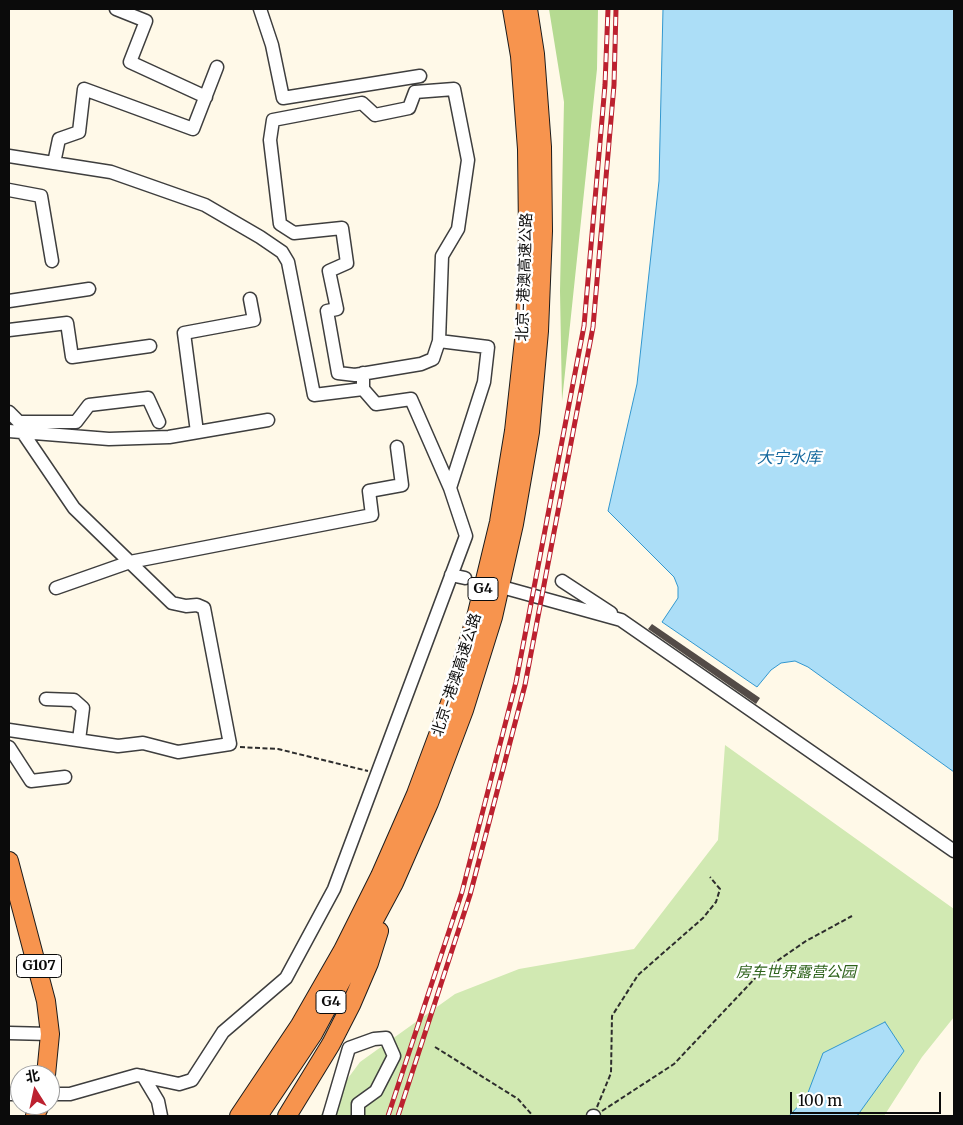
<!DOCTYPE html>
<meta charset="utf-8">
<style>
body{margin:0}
#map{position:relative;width:963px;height:1125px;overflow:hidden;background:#fff9e8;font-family:Merriweather,"Noto Sans SC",serif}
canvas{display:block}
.frame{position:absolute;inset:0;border:10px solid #0b0b0b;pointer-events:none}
.north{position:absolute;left:10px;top:1065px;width:50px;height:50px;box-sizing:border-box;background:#fff;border:1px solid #9d9d9d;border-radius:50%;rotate:350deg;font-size:14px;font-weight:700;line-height:20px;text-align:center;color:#0b0b0b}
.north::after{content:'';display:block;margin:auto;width:18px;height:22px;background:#bc212f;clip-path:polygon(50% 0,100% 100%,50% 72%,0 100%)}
.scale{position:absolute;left:790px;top:1092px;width:151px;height:22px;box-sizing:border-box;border:2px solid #0b0b0b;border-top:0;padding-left:6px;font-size:15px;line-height:18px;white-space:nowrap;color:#0b0b0b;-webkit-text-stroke:4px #fff;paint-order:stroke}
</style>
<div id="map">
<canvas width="963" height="1125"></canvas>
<div class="frame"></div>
<div class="north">北</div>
<div class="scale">100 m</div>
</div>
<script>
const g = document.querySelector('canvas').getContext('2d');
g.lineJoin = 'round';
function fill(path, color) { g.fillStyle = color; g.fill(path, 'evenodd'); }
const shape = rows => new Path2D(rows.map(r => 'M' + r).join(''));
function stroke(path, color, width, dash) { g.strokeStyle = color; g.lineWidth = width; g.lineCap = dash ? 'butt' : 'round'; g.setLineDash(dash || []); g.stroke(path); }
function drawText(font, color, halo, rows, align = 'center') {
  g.font = font + ' Merriweather,"Noto Sans SC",serif'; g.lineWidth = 5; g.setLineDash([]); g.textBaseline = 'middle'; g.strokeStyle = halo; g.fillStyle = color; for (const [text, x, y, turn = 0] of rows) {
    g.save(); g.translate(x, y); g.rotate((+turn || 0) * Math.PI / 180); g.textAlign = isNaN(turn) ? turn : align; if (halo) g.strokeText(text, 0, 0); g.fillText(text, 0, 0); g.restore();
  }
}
fill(shape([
 [725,745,954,909,954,1017,922,1057,884,1116,320,1116,360,1062,455,994,519,969,634,949,718,840]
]), '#d1e9b2');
fill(shape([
 [549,9,598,9,597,69,562,401,560,291,564,102]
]), '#b5da91');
const water = shape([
 [663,9,954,9,954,772,808,667,795,661,781,663,771,670,757,687,662,622,678,598,678,587,674,577,608,511,637,384,659,181,663,9],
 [885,1022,904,1051,857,1116,789,1116,806,1098,823,1053,885,1022]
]);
fill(water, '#acdef7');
stroke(water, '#3297cf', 1);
fill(shape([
 [652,624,760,698,756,704,648,629]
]), '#534b47');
const minor = shape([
 [116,9,146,21,130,62,206,97],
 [260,9,272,45,283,98,420,76],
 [9,156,111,172,205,205,260,237,282,252,288,262,314,395,363,389],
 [54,163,59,139,79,132,84,89,193,129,217,67],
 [9,190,41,196,52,261],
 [9,301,89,289],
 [9,330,67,323,72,357,150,346],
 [439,341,433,359,421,364,355,375,338,373,327,311,337,309,329,271,347,263,342,228,294,233,280,224,270,140,273,120,362,103,375,115,409,108,415,92,454,89,468,160,458,229,442,256,439,341,488,347,484,382,450,488],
 [9,412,19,422,76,422,89,405,148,398,159,422],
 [9,431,109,439,169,437,268,420],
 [197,432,184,333,254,320,250,299],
 [451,575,465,578],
 [562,581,611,613],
 [56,588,130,562,372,515,369,491,402,485,397,447],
 [509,589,621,620,954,851],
 [46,699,74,700,83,708,79,740],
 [9,730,118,746,143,743,178,752,230,744,204,608,197,605,186,606,172,603,74,508,23,433],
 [9,747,31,781,65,777],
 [9,1033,50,1034],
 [143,1076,158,1101,161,1116],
 [9,1094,20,1094],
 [50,1094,70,1094,137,1075,179,1084,192,1080,223,1032,286,978,334,889,466,536,450,488,411,399,376,404,363,389,363,373],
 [329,1116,349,1048,374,1039,386,1038,394,1056,376,1091,358,1104,358,1116],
 [593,1116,594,1116]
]);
const highway = shape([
 [9,861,46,1001,50,1034,46,1075],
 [35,1116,40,1105],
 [239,1116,300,1025,343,950,380,876,416,794,450,703,477,613,499,522,514,431,525,331,528,232,527,149,520,56,512,9],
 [258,1116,313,1034,394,883,429,803,464,710,493,617,514,524,530,432,539,331,543,231,542,147,535,54,528,9],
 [287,1116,331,1044,351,1005,369,963,379,931]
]);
stroke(minor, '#3e3e3e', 15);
stroke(highway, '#1c1c1c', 20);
stroke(shape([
 [240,747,278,749,368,771],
 [435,1047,518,1099,533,1116],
 [597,1107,611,1073,612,1016,638,975,703,918,716,902,720,889,710,877],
 [602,1111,674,1064,761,972,806,941,852,916]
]), '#2d2d2d', 2, [5, 2.5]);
stroke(minor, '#fff', 12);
stroke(highway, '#f7944e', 18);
const rail = shape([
 [388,1116,462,892,516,682,584,326,605,85,608,9],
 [398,1116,470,895,525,685,593,327,614,85,616,9]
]);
stroke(rail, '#bc212f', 5);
stroke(rail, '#fff', 3, [9]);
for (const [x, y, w] of [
 [483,589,30],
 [39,966,45],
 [331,1002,30]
]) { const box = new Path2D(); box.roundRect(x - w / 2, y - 11.5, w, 23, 4); g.fillStyle = '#fff'; g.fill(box); stroke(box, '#0b0b0b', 1); }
drawText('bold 14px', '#0b0b0b', null, [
 ["G4",483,589],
 ["G107",39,966],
 ["G4",331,1002]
]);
drawText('15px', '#0b0b0b', '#fff', [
 ["北京-港澳高速公路",525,277,-88],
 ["北京-港澳高速公路",457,675,-72]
]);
drawText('italic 15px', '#2d621b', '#fff', [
 ["房车世界露营公园",796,973]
]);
drawText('italic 16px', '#13679d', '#fff', [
 ["大宁水库",789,458]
]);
</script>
